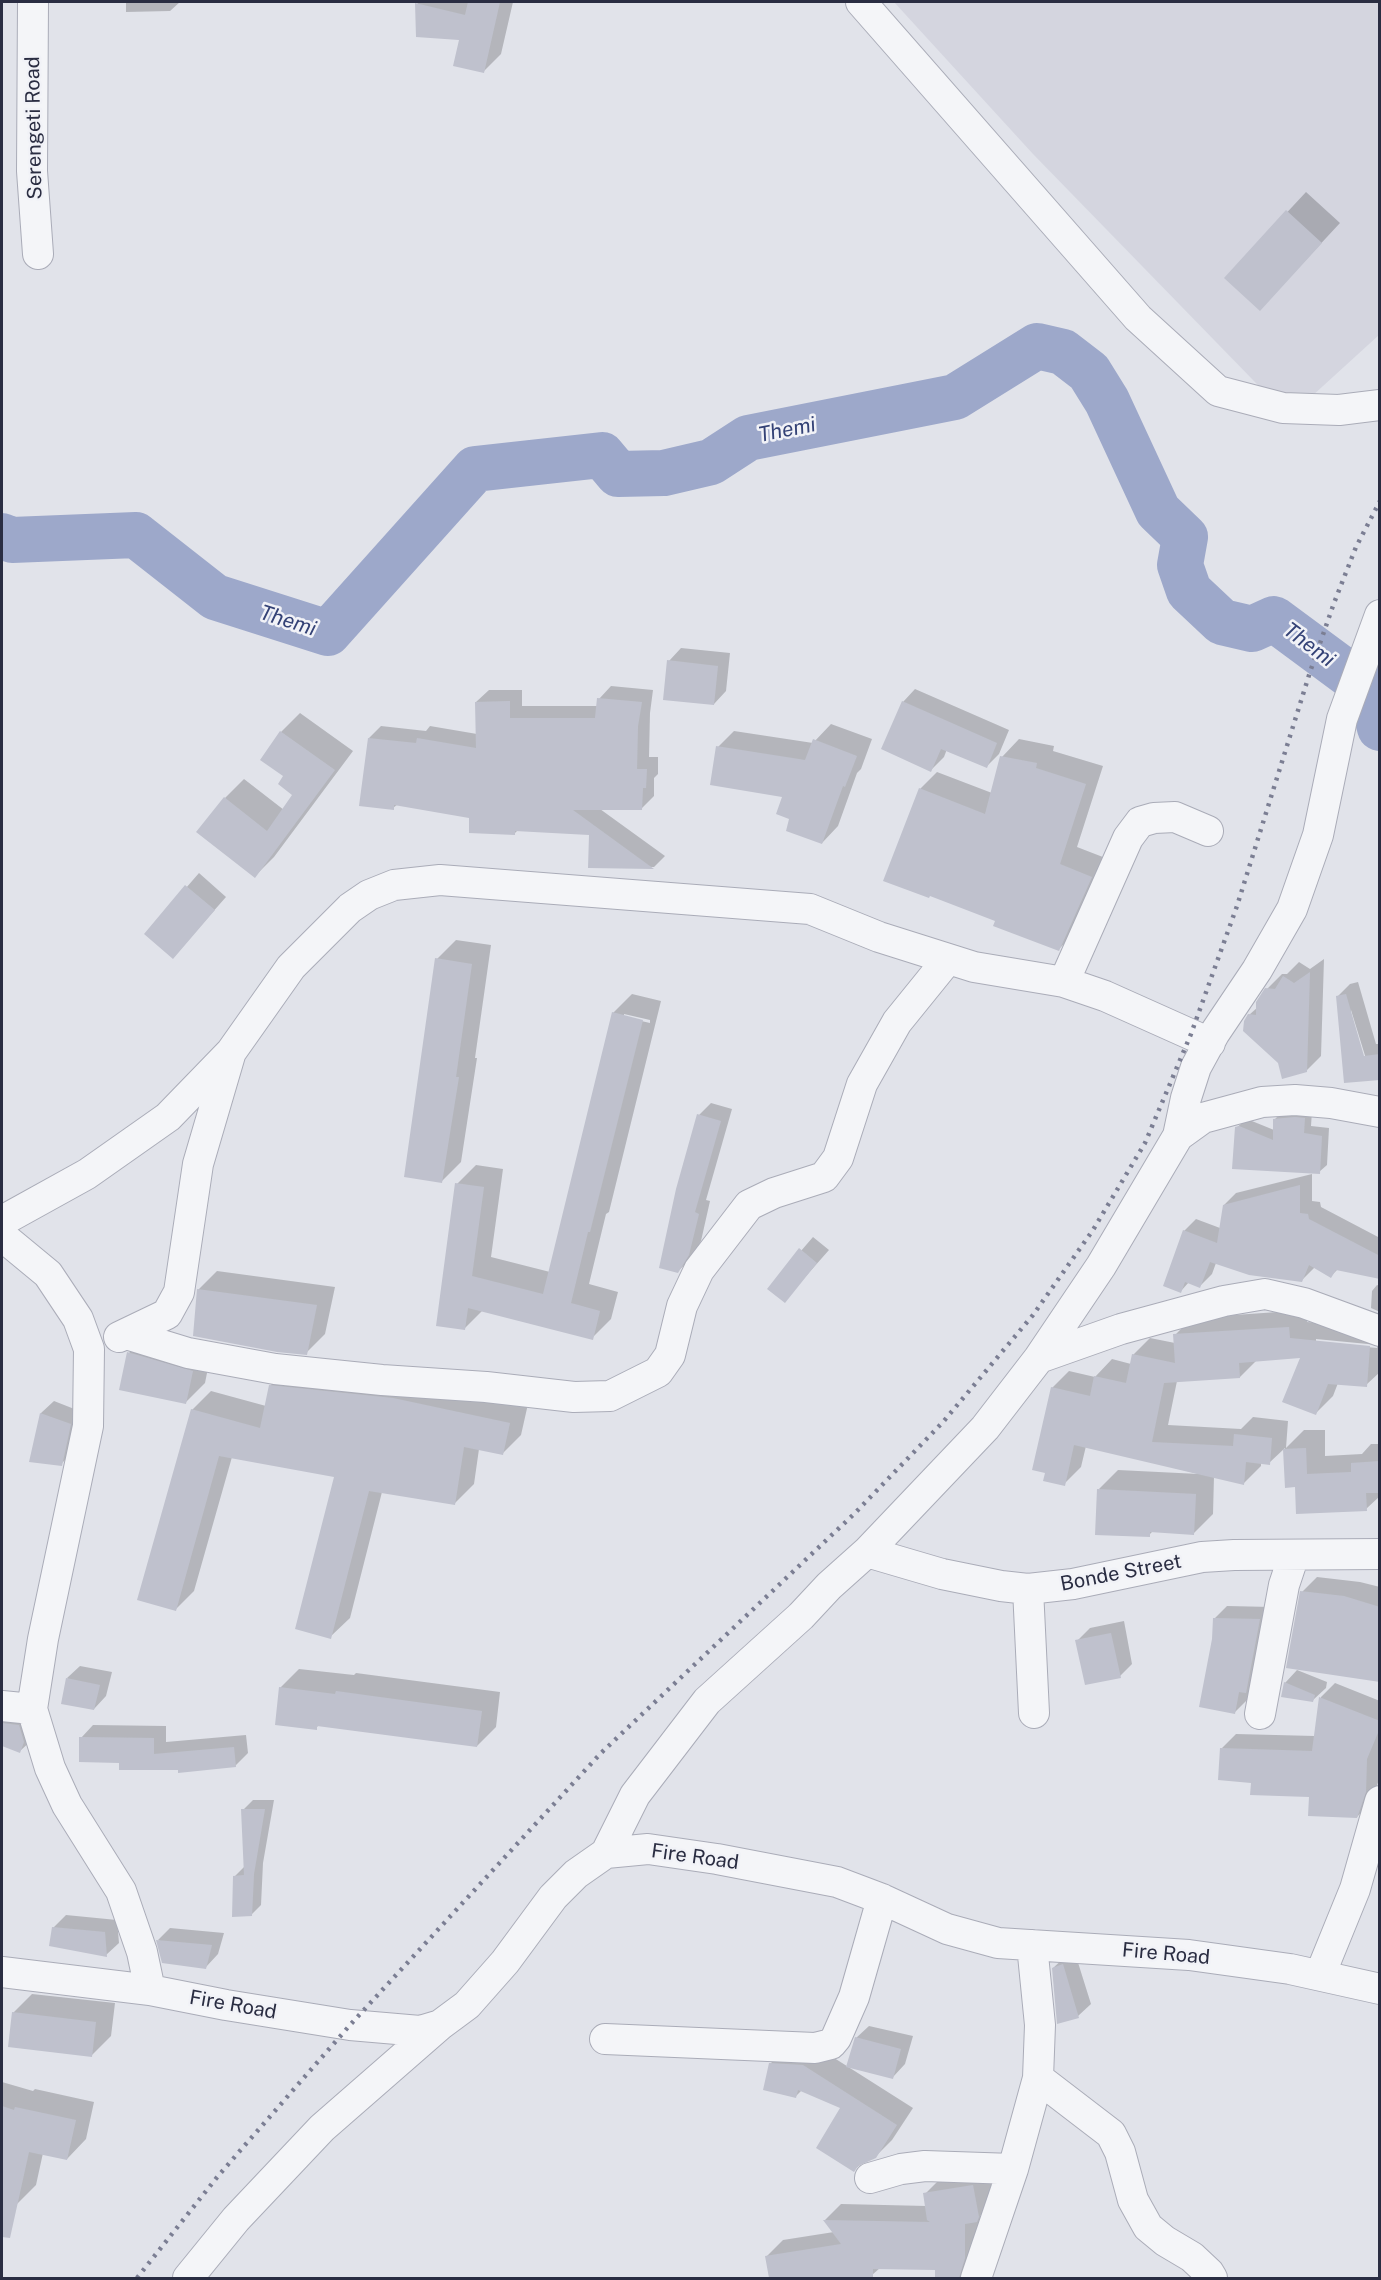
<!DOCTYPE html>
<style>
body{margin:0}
#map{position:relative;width:1381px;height:2280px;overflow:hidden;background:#e1e3ea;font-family:"Public Sans",sans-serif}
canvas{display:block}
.frame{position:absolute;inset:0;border:3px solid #2a2d42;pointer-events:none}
</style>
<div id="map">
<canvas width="1381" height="2280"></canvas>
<div class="frame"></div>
</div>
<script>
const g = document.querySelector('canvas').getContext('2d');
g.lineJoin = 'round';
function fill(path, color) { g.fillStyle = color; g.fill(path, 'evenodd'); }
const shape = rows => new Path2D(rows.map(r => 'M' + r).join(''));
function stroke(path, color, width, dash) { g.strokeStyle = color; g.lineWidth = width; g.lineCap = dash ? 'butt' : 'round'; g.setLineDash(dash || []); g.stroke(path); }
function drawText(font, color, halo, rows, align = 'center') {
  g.font = font + ' "Public Sans",sans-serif'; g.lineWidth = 5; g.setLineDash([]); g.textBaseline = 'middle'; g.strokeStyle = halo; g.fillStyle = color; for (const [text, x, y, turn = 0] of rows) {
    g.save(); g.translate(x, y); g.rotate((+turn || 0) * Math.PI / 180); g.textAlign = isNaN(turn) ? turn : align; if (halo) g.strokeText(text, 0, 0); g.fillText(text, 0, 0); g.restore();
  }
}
fill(shape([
 [894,2,1379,2,1379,335,1289,417,1033,154]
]), '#d4d5df');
fill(shape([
 [126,2,180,2,170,11,126,12],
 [419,2,513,2,501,54,483,72,461,39,417,4],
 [1306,192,1340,223,1260,309,1226,278],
 [681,648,730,653,726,691,714,704,669,661],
 [611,686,653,690,650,713,649,757,658,757,658,774,654,778,654,796,642,808,600,809,665,856,654,867,589,866,590,833,518,830,514,834,471,816,398,804,393,808,369,738,381,726,426,731,430,726,477,734,476,702,489,690,522,690,522,706,598,706,599,699],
 [915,689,1009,730,999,754,987,766,947,749,944,757,931,770,903,702],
 [300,713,353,751,274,857,255,876,225,798,244,779,284,810,295,794,285,776,281,732],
 [831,724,872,739,861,769,857,773,838,826,822,843,791,818,784,796,718,747,734,731,813,743],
 [1019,739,1054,746,1053,751,1103,766,1077,847,1108,859,1076,932,1058,950,996,921,920,789,937,772,992,793,1002,757],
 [199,873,226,897,173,957,146,934],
 [456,940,491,945,475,1058,477,1058,461,1162,442,1181,437,959],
 [1324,959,1321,1056,1306,1071,1279,1062,1249,1015,1258,1007,1267,989,1282,974,1287,974,1299,962,1310,969],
 [1358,982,1376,1044,1380,1044,1380,1078,1345,1081,1338,996,1350,984],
 [1351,1010,1367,1062,1364,1063,1351,1017],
 [632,994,661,1001,609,1212,606,1214,589,1284,618,1292,611,1319,592,1338,483,1310,465,1328,457,1184,476,1165,503,1169,491,1257,550,1272,613,1013],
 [624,1014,650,1020,650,1023,624,1017],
 [711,1103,732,1109,706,1200,710,1201,701,1241,691,1259,678,1271,699,1115],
 [1312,1111,1311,1126,1329,1128,1327,1165,1319,1172,1236,1128,1247,1119,1274,1130,1275,1119,1282,1112],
 [1312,1174,1312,1201,1320,1202,1321,1207,1380,1238,1380,1277,1338,1269,1331,1276,1315,1267,1302,1280,1216,1263,1212,1274,1200,1286,1189,1282,1181,1291,1184,1231,1196,1219,1220,1228,1224,1205,1236,1193],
 [813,1237,829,1250,784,1301,769,1288],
 [217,1271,335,1287,325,1334,306,1353,198,1290],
 [1377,1285,1380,1286,1380,1312,1371,1308,1372,1291],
 [1306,1310,1307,1322,1380,1328,1380,1372,1366,1385,1338,1383,1333,1396,1316,1413,1302,1357,1257,1360,1240,1377,1177,1381,1168,1425,1241,1429,1253,1417,1288,1421,1286,1448,1304,1430,1325,1430,1325,1456,1362,1454,1371,1444,1380,1444,1380,1496,1366,1509,1297,1486,1286,1486,1285,1448,1269,1463,1261,1462,1261,1466,1244,1483,1214,1476,1213,1514,1194,1533,1153,1531,1149,1535,1099,1489,1118,1470,1199,1474,1086,1446,1081,1467,1064,1484,1052,1388,1069,1371,1095,1377,1112,1359,1131,1364,1133,1355,1150,1338,1175,1343,1175,1335,1192,1318],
 [1316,1339,1378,1345,1377,1348,1316,1342],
 [148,1334,211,1353,205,1383,186,1402,129,1353],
 [289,1367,528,1404,521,1435,502,1454,479,1449,474,1484,455,1503,382,1492,350,1618,330,1637,336,1476,232,1457,194,1591,175,1610,192,1410,211,1391,266,1406,270,1386],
 [54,1401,82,1412,74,1451,61,1464,31,1461,41,1413],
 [1317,1577,1360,1582,1380,1587,1380,1680,1302,1592],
 [1227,1606,1272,1607,1258,1678,1249,1688,1247,1700,1234,1713,1214,1639,1214,1619],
 [1124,1621,1132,1664,1120,1676,1077,1641,1090,1628],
 [80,1666,112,1672,106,1696,94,1709,67,1678],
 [299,1669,354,1675,356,1673,500,1692,496,1727,477,1746,320,1724,316,1728,280,1688],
 [1297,1670,1327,1682,1326,1688,1313,1700,1285,1683],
 [1335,1683,1380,1701,1380,1777,1371,1802,1357,1817,1310,1795,1252,1781,1222,1748,1236,1734,1315,1736,1321,1697],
 [2,1704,31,1713,33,1739,20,1751,2,1745],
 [93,1725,166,1726,166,1742,246,1735,248,1753,235,1766,180,1769,120,1761,81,1738],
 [253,1800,274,1800,263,1863,261,1905,251,1915,235,1876,245,1866,243,1810],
 [66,1915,117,1920,119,1943,106,1955,53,1928],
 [170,1928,224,1933,218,1954,206,1967,158,1940],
 [1075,1953,1091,2004,1078,2016,1053,1968,1066,1956],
 [32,1994,115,2003,111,2036,92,2055,13,2013],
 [869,2026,913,2036,905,2064,893,2077,856,2038],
 [787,2047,820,2049,913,2108,892,2140,875,2157,862,2163,854,2170,843,2108,802,2090,796,2096,770,2064],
 [2,2082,33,2091,35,2089,94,2102,86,2139,67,2159,43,2153,36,2185,17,2204,2,2200,2,2176,4,2162,2,2162],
 [989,2170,994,2200,992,2204,980,2216,979,2278,936,2278,936,2268,880,2268,872,2275,852,2278,770,2278,767,2256,783,2240,834,2232,825,2220,841,2204,927,2206,925,2194,941,2178]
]), '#0003');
stroke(shape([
 [2,536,12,540,136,535,215,597,328,633,475,469,602,455,618,474,664,473,711,462,748,438,955,397,1037,346,1063,352,1089,372,1107,401,1158,511,1185,537,1180,565,1189,591,1222,622,1252,629,1274,619,1370,690,1380,728]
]), '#9da8ca', 46);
fill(shape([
 [468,2,500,2,484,73,453,66,459,40,416,37,415,3,465,15],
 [1286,210,1322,243,1260,311,1224,278],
 [667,660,718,666,714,705,663,700],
 [597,698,642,702,638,726,637,769,647,769,646,788,643,788,642,810,573,810,654,869,588,868,589,835,515,831,515,835,469,833,469,818,394,805,394,810,359,806,368,738,416,743,417,738,476,748,475,702,510,701,510,718,595,718],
 [902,701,997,743,987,768,941,749,931,772,881,749],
 [280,731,335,770,255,878,196,832,224,797,267,831,292,795,278,784,283,776,260,760],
 [813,739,857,756,845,787,843,786,822,844,786,831,789,819,776,814,782,797,710,785,716,746,805,760],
 [1000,756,1037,763,1036,768,1086,784,1060,864,1092,877,1059,951,993,926,995,921,930,896,929,898,883,881,919,788,985,814],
 [185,885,215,910,173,959,144,934],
 [435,958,472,964,456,1077,459,1077,442,1183,404,1177],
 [1310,972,1307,1072,1282,1079,1278,1063,1243,1031,1244,1021,1248,1014,1256,1015,1256,1002,1265,988,1275,989,1283,976,1294,983],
 [1346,994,1364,1056,1380,1054,1380,1080,1344,1083,1336,996],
 [612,1012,643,1020,590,1232,588,1232,571,1303,600,1311,593,1340,468,1308,465,1330,436,1326,455,1183,484,1187,472,1276,543,1294],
 [697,1114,721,1121,695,1212,699,1214,689,1255,678,1273,659,1268,676,1189],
 [1295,1117,1305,1118,1304,1133,1322,1136,1320,1174,1232,1169,1235,1127,1239,1126,1273,1140,1273,1119],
 [1300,1185,1300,1213,1308,1214,1309,1219,1380,1256,1380,1279,1336,1270,1331,1278,1309,1265,1302,1282,1249,1275,1210,1262,1200,1288,1185,1282,1181,1293,1163,1286,1183,1230,1217,1243,1223,1205],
 [799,1248,817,1263,785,1303,767,1289],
 [197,1289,317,1305,307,1355,277,1352,193,1336],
 [1289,1327,1290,1338,1370,1346,1367,1387,1328,1384,1316,1415,1282,1402,1300,1358,1239,1363,1240,1378,1164,1383,1152,1442,1233,1446,1234,1434,1272,1438,1270,1465,1246,1462,1244,1485,1074,1445,1065,1486,1043,1481,1045,1473,1032,1470,1051,1387,1090,1396,1094,1376,1126,1383,1132,1354,1175,1363,1173,1334],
 [127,1352,193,1371,186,1404,119,1390],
 [269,1385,393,1398,510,1423,503,1455,464,1447,455,1505,369,1491,331,1639,295,1629,334,1477,219,1456,176,1611,137,1600,191,1409,260,1428],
 [40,1413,71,1424,62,1466,29,1462],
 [1306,1448,1307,1474,1351,1472,1351,1463,1380,1461,1380,1493,1366,1493,1367,1511,1296,1514,1295,1487,1285,1488,1283,1449],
 [1097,1489,1196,1494,1194,1535,1150,1532,1150,1537,1095,1535],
 [1300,1591,1344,1596,1380,1607,1380,1682,1286,1668],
 [1213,1618,1260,1619,1246,1693,1239,1692,1235,1714,1199,1707,1212,1639],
 [1111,1633,1121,1678,1085,1685,1075,1640],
 [66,1678,100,1685,94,1710,61,1704],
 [1284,1682,1315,1695,1313,1702,1281,1697],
 [279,1687,335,1694,336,1691,482,1711,477,1747,317,1726,317,1730,275,1725],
 [1319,1697,1380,1721,1380,1728,1367,1759,1366,1792,1357,1818,1308,1816,1309,1797,1250,1795,1251,1783,1218,1780,1220,1748,1312,1751],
 [2,1723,19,1725,24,1742,20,1753,2,1746],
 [79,1737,154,1738,154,1754,234,1747,236,1767,178,1773,178,1770,119,1770,119,1763,79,1762],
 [241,1809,265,1809,254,1874,252,1916,232,1917,233,1876,244,1875],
 [52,1927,105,1932,107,1957,49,1946],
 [156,1940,212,1945,206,1969,162,1963],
 [1063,1964,1079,2018,1057,2024,1052,1968],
 [12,2012,96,2022,92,2057,8,2047],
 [855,2037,901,2049,893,2079,846,2067],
 [769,2063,803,2065,897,2125,876,2158,858,2166,854,2172,816,2148,840,2108,798,2090,796,2098,763,2090],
 [2,2106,14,2110,15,2107,76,2120,67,2160,29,2152,10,2238,2,2237],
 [973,2185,979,2217,977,2222,965,2224,965,2258,959,2278,935,2278,935,2270,873,2269,873,2278,769,2278,765,2256,841,2244,823,2220,930,2222,927,2220,923,2193]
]), '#bfc1cd');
const street = shape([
 [33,2,32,171,38,254],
 [861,2,1138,318,1218,391,1283,408,1339,410,1380,405],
 [1064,982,1128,838,1140,822,1154,818,1175,817,1208,831],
 [1178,1136,1186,1098,1196,1067,1214,1034,1257,970,1292,909,1318,835,1342,719,1380,615],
 [2,1221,87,1174,168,1117,231,1052,291,967,350,908,369,895,394,885,440,880,810,909,879,937,974,967,1064,982,1105,996,1210,1043],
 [2,1236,48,1274,78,1319,89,1349,88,1426,43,1639,32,1709,50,1768,67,1805,121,1891,142,1952,150,1990],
 [126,1334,188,1353,275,1369,382,1380,486,1387,574,1397,610,1396,658,1372,670,1355,682,1306,699,1270,749,1205,774,1193,824,1177,838,1158,862,1084,897,1022,948,959],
 [119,1337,167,1314,179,1292,198,1164,230,1055],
 [1039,1358,1121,1329,1224,1301,1265,1294,1304,1303,1380,1331],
 [867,1552,942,1574,1001,1586,1028,1589,1073,1584,1202,1557,1234,1555,1380,1554],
 [1028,1589,1034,1713],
 [2,1706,32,1709],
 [1260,1714,1284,1585,1294,1555],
 [606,1853,635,1795,707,1701,801,1616,829,1586,867,1552,985,1428,1039,1358,1101,1266,1178,1136,1203,1118,1262,1102,1295,1100,1331,1103,1380,1112],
 [2,1972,150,1990,226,2005,350,2025,420,2031,440,2025,467,2005,505,1962,553,1897,576,1874,606,1853,648,1849,717,1859,837,1882,882,1899,947,1929,998,1943,1189,1955,1290,1969,1380,1989],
 [1320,1975,1355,1889,1380,1801],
 [605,2039,815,2048,831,2044,836,2038,854,1997,882,1899],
 [1038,2078,1111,2134,1120,2152,1133,2200,1148,2227,1165,2241,1192,2257,1209,2273,1212,2278],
 [870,2178,901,2169,925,2166,1013,2169],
 [188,2278,236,2219,322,2128,440,2025],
 [976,2278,1013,2169,1038,2078,1040,2025,1032,1945]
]);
stroke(street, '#aaacb8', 32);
stroke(street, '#f4f5f8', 30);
stroke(shape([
 [137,2278,218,2176,350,2025,601,1753,854,1514,943,1422,1033,1315,1093,1230,1145,1143,1191,1034,1237,906,1310,672,1334,603,1356,547,1380,501]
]), '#7b7e93', 4.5, [3, 6]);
drawText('20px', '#2a2d42', '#f1f2f7', [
 ["Serengeti Road",34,128,-91],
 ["Bonde Street",1121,1573,-11],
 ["Fire Road",695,1857,8],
 ["Fire Road",1166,1954,5],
 ["Fire Road",233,2005,10]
]);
drawText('italic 21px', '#344276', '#f1f2f7', [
 ["Themi",787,430,-11],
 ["Themi",288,621,18],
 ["Themi",1309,645,37]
]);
</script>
